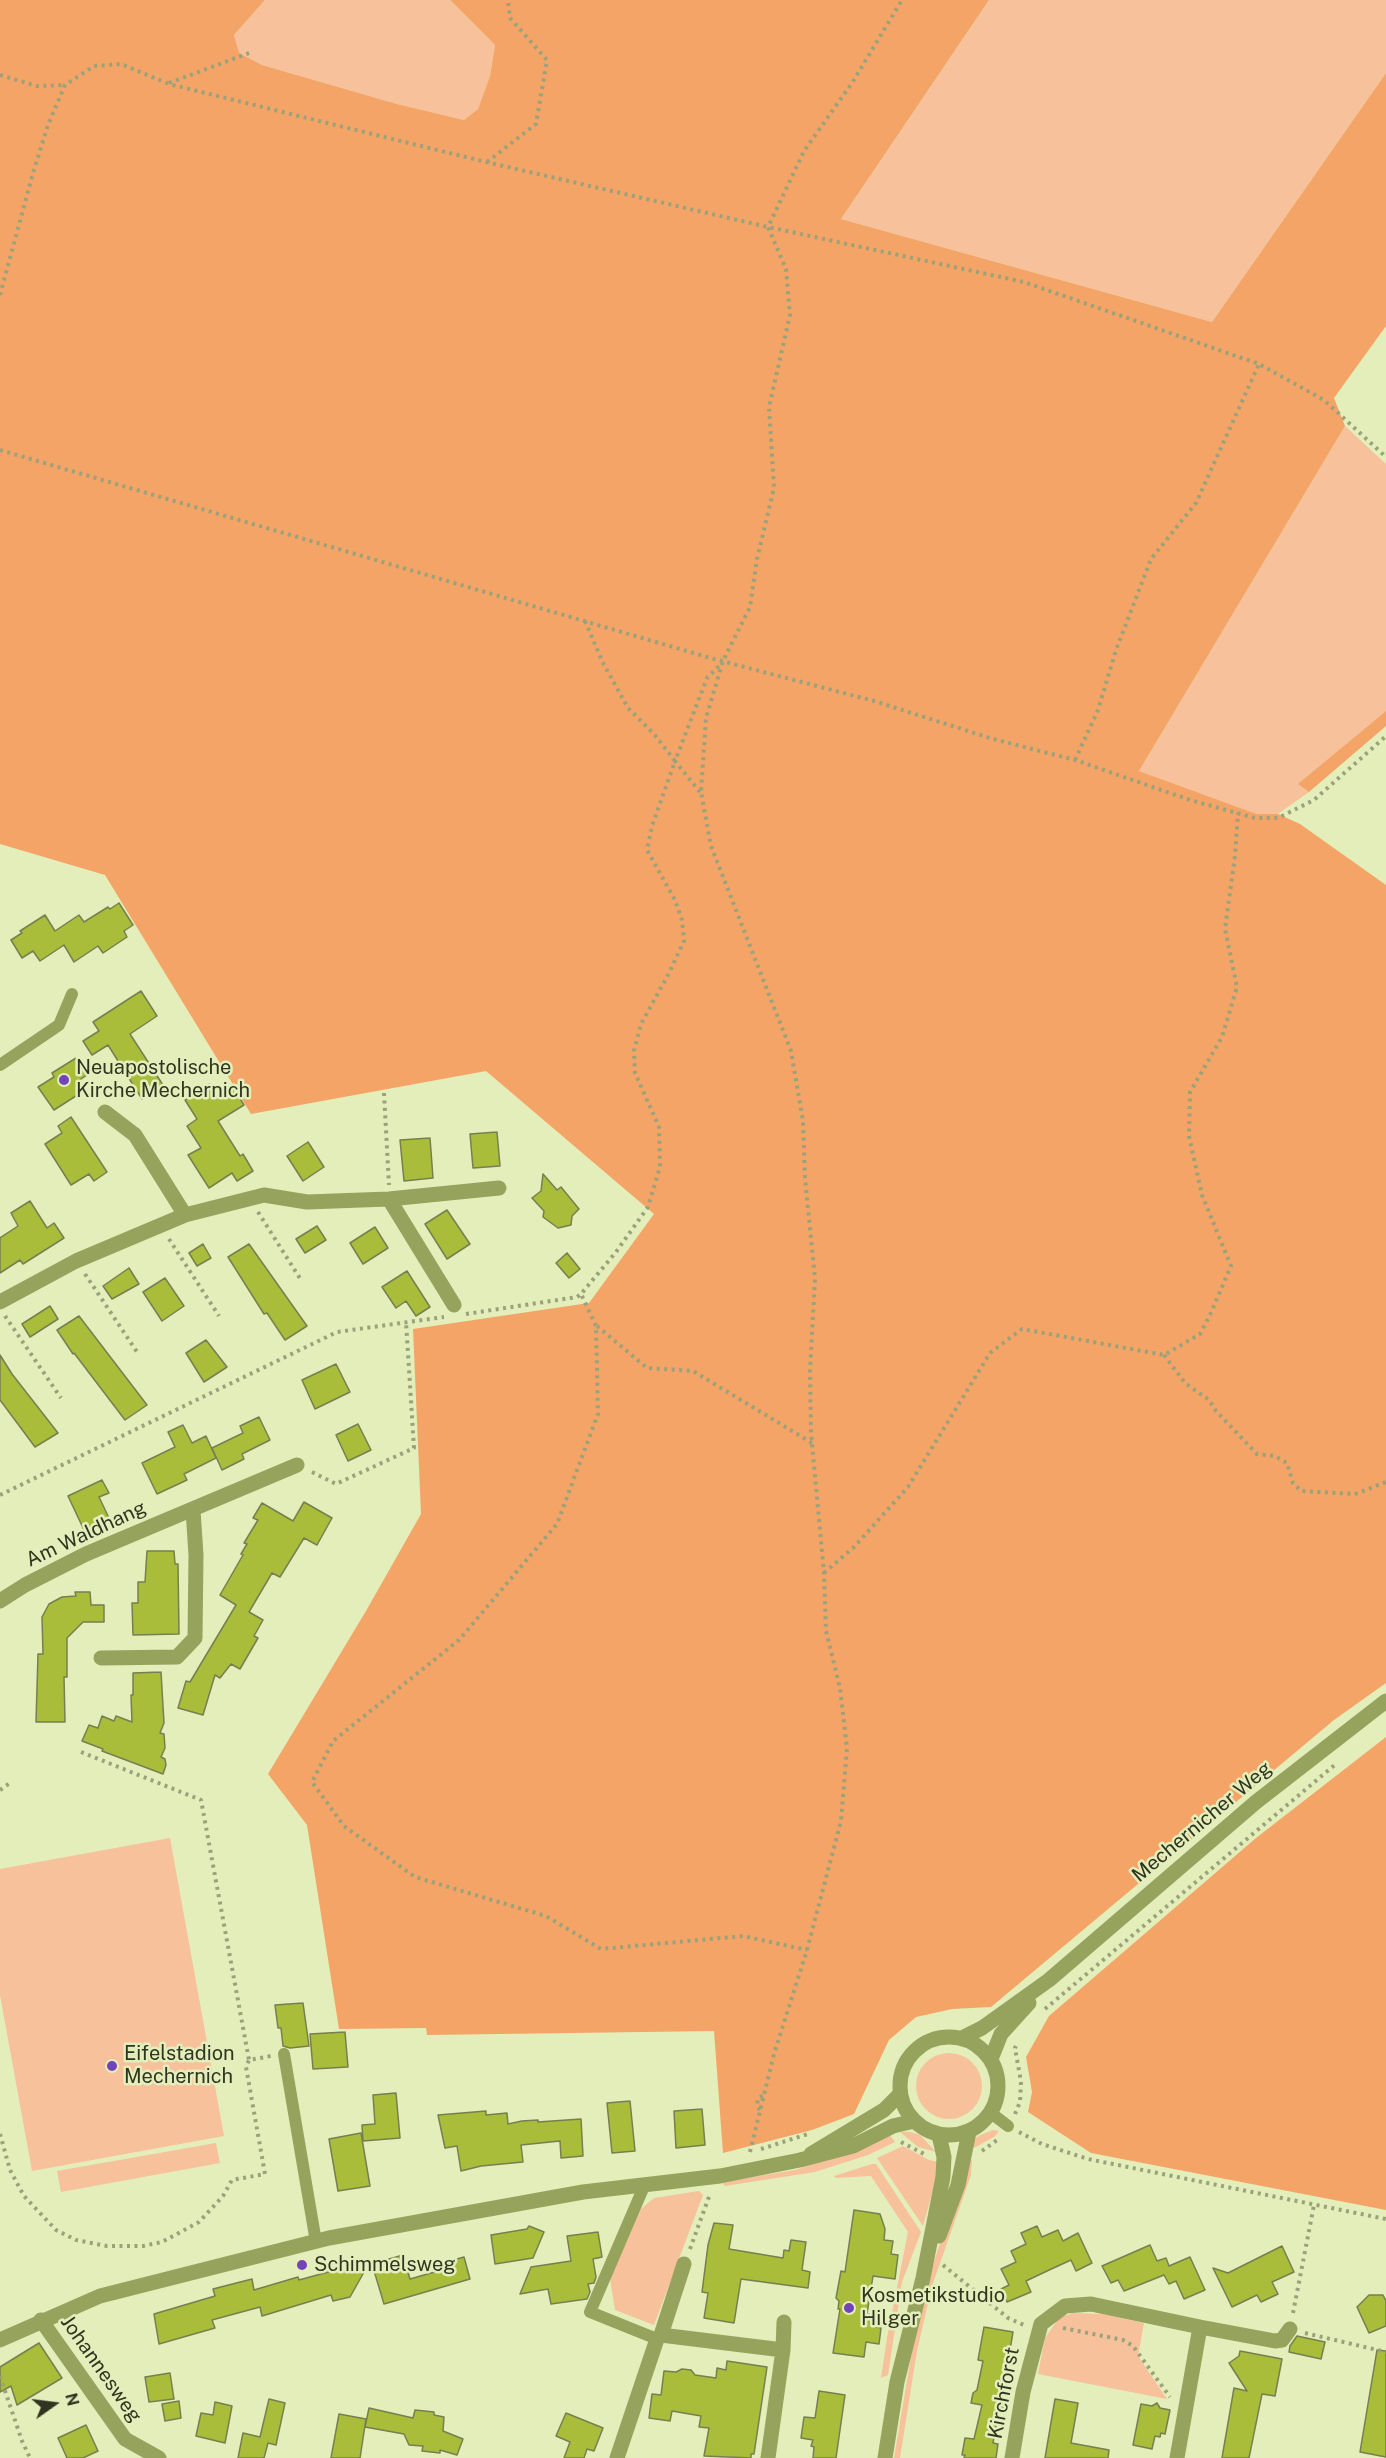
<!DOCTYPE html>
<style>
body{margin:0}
#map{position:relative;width:1386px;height:2458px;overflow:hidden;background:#e3eebb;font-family:"Public Sans",sans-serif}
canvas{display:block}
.north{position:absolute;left:24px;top:2374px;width:60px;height:60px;-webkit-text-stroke:4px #e3eebb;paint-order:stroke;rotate:76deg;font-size:16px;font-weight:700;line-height:24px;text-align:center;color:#303420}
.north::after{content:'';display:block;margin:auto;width:21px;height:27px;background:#303420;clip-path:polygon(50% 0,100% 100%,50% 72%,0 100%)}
</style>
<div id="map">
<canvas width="1386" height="2458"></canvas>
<div class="north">N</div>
</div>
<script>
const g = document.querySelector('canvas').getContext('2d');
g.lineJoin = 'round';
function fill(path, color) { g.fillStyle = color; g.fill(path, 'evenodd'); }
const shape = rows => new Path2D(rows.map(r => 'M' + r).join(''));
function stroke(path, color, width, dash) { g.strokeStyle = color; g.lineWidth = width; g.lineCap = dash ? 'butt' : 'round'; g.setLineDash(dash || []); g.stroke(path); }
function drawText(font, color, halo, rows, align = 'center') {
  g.font = font + ' "Public Sans",sans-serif'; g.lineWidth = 5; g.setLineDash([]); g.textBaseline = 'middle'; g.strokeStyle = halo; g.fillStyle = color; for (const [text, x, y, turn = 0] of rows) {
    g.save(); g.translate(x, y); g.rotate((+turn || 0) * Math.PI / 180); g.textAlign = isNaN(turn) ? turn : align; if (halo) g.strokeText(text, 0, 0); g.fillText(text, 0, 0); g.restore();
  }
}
fill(shape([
 [265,0,450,0,495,45,490,76,478,109,464,120,397,104,262,65,238,53,234,35],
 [989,0,1386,0,1386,73,1212,322,841,219],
 [1345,426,1386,464,1386,711,1299,784,1309,792,1278,814,1257,814,1139,771],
 [170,1838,224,2136,32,2171,0,1995,0,1869],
 '916 2086a33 33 0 1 1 66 0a33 33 0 1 1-66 0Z',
 [993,2130,999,2131,994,2137,968,2151,971,2143,978,2136],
 [900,2132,910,2132,920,2135,936,2152,918,2147],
 [890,2135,895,2142,868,2155,815,2172,725,2186,721,2182,795,2170,850,2152],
 [216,2143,220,2163,61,2192,57,2171],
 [903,2146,929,2160,938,2162,938,2172,923,2226,877,2158],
 [970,2159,972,2160,971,2175,932,2286,917,2351,900,2458,894,2458,912,2351,927,2284,939,2246,957,2203],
 [872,2164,876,2164,921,2232,902,2282,888,2375,881,2378,887,2338,908,2232,871,2176,836,2178,834,2176],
 [699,2191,703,2195,654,2325,615,2310,610,2278,641,2209,654,2198],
 [1073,2313,1103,2314,1144,2323,1138,2356,1167,2399,1038,2374,1045,2338,1059,2318]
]), '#f6c19b');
fill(shape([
 [0,0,265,0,234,35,239,53,262,65,397,104,464,120,478,109,490,76,495,45,450,0,989,0,841,219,1212,322,1386,73,1386,326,1334,398,1345,426,1139,771,1257,814,1278,814,1300,824,1386,885,1386,1683,1334,1720,991,2007,952,2009,916,2017,889,2040,854,2114,812,2130,723,2153,714,2031,427,2035,426,2028,339,2029,307,1825,268,1774,366,1611,421,1514,413,1329,589,1303,654,1214,486,1071,251,1114,105,875,0,844],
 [1386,711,1386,726,1309,792,1298,784],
 [1386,1737,1386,2210,1091,2153,1028,2112,1032,2092,1026,2057,1049,2016,1256,1838]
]), '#f4a466');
const building = shape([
 [119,903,133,925,124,931,127,937,103,953,98,946,74,962,64,945,40,961,33,951,22,958,11,940,22,933,20,931,45,915,55,931,79,915,84,922,108,907,110,909,119,903],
 [141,991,157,1016,130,1034,163,1085,142,1099,108,1045,92,1055,83,1041,99,1031,93,1022,141,991],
 [76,1058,87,1075,78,1081,79,1094,54,1110,38,1087,54,1077,52,1073,76,1058],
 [210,1084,219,1099,234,1089,244,1105,218,1121,240,1156,243,1154,253,1171,237,1181,232,1173,209,1188,188,1155,201,1148,187,1126,197,1119,185,1100,210,1084],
 [71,1117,107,1172,94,1181,89,1174,71,1185,45,1144,62,1133,58,1126,71,1117],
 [497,1132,500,1166,473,1168,470,1134,497,1132],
 [430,1138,433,1178,404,1181,400,1140,430,1138],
 [308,1142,324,1167,303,1181,287,1156,308,1142],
 [543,1174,557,1190,561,1187,579,1209,572,1216,571,1225,558,1228,543,1217,544,1211,532,1198,541,1191,543,1174],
 [30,1201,47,1228,54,1223,64,1238,23,1264,20,1260,0,1273,0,1238,18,1226,11,1213,30,1201],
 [447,1210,470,1244,447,1259,425,1224,447,1210],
 [317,1226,326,1240,305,1253,296,1239,317,1226],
 [375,1227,388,1248,363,1264,350,1243,375,1227],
 [203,1244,211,1258,197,1266,189,1253,203,1244],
 [249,1244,307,1326,285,1340,267,1313,264,1314,228,1257,249,1244],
 [567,1253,580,1269,569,1278,556,1263,567,1253],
 [129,1268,139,1284,112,1299,103,1286,129,1268],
 [407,1271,430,1307,416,1316,406,1301,396,1308,382,1287,407,1271],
 [165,1278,184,1306,162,1321,143,1292,165,1278],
 [50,1306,58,1319,30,1337,22,1324,50,1306],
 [79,1316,147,1405,125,1420,74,1353,73,1354,57,1330,79,1316],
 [206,1340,227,1367,204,1382,186,1353,206,1340],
 [0,1355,12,1374,58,1433,35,1447,0,1400,0,1355],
 [336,1364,350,1392,315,1409,302,1380,336,1364],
 [259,1417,270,1440,242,1454,244,1459,222,1470,212,1448,243,1433,240,1426,259,1417],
 [358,1424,371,1450,348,1461,336,1435,358,1424],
 [183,1425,192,1443,206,1436,216,1458,184,1474,187,1480,157,1494,142,1463,175,1447,168,1432,183,1425],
 [102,1480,109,1493,99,1497,109,1518,84,1530,68,1496,102,1480],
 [304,1502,332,1518,317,1545,304,1538,280,1577,272,1573,249,1612,263,1620,254,1636,258,1638,240,1669,231,1664,220,1678,215,1675,203,1715,178,1708,186,1681,190,1682,236,1605,220,1595,243,1555,241,1554,247,1544,244,1543,258,1520,253,1518,262,1503,293,1521,304,1502],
 [147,1551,174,1551,175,1564,178,1564,179,1634,133,1635,132,1603,138,1603,138,1582,145,1582,147,1551],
 [75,1592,90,1592,91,1605,104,1605,104,1622,83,1622,67,1638,67,1677,64,1677,65,1722,36,1722,38,1654,43,1654,42,1617,49,1604,62,1597,76,1596,75,1592],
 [161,1672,164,1723,160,1733,164,1734,165,1748,161,1757,165,1759,166,1765,163,1774,102,1751,103,1749,82,1741,89,1725,98,1728,102,1716,114,1721,116,1716,132,1722,131,1695,133,1695,133,1673,161,1672],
 [303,2003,309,2046,290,2048,283,2046,281,2028,278,2028,275,2005,303,2003],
 [345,2032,348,2067,313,2069,310,2034,345,2032],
 [396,2093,400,2138,363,2141,362,2125,375,2124,373,2095,396,2093],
 [630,2101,635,2151,612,2153,607,2103,630,2101],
 [702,2109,705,2145,676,2148,674,2111,702,2109],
 [486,2111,486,2115,507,2113,508,2124,522,2121,538,2120,538,2122,581,2119,583,2156,561,2158,560,2141,521,2145,523,2162,481,2166,461,2171,457,2146,445,2148,438,2115,486,2111],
 [361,2133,370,2186,338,2191,329,2139,361,2133],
 [854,2210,880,2214,885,2229,884,2240,893,2241,891,2254,898,2255,895,2279,873,2276,867,2314,878,2315,876,2327,881,2328,879,2344,866,2342,864,2357,833,2353,840,2309,838,2309,839,2301,836,2298,841,2271,845,2272,854,2210],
 [714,2223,733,2225,729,2249,783,2258,784,2250,789,2251,791,2240,806,2242,802,2270,810,2272,808,2288,741,2279,734,2323,704,2318,708,2293,702,2292,708,2245,714,2223],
 [529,2226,544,2232,533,2258,495,2264,491,2235,527,2229,529,2226],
 [1037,2226,1042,2237,1058,2230,1063,2241,1078,2233,1092,2263,1076,2271,1071,2260,1047,2271,1026,2281,1031,2292,1007,2302,1001,2289,1009,2285,1001,2269,1016,2262,1011,2251,1026,2244,1021,2233,1037,2226],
 [598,2232,602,2257,593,2259,596,2277,594,2283,588,2284,590,2292,587,2299,551,2304,548,2289,520,2294,531,2267,571,2261,567,2236,598,2232],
 [1150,2245,1157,2261,1166,2258,1169,2266,1190,2257,1205,2290,1184,2299,1176,2281,1169,2284,1164,2275,1124,2291,1118,2280,1111,2283,1102,2266,1150,2245],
 [1282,2246,1294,2272,1272,2282,1278,2294,1261,2302,1257,2295,1232,2307,1213,2268,1228,2273,1282,2246],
 [403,2255,410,2279,438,2271,436,2265,464,2257,470,2279,384,2304,372,2264,403,2255],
 [368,2265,350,2297,333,2301,331,2295,262,2316,260,2307,212,2320,215,2328,159,2344,154,2314,215,2296,213,2289,252,2279,254,2290,298,2277,299,2280,350,2266,351,2270,368,2265],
 [1369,2295,1383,2295,1386,2301,1386,2326,1369,2333,1357,2307,1369,2295],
 [984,2327,1013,2332,1004,2385,1008,2386,1003,2409,999,2409,993,2443,998,2444,996,2458,964,2458,965,2455,962,2455,965,2438,974,2439,982,2405,971,2403,973,2393,977,2390,983,2361,978,2360,984,2327],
 [1297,2336,1325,2342,1321,2359,1289,2352,1290,2346,1297,2336],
 [39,2343,62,2378,17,2405,11,2386,0,2392,0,2367,39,2343],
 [1377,2350,1386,2351,1386,2457,1360,2452,1377,2350],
 [1240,2351,1282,2359,1275,2396,1262,2394,1249,2458,1222,2458,1234,2388,1247,2391,1229,2363,1239,2356,1240,2351],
 [727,2361,767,2367,754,2454,751,2454,751,2458,704,2456,709,2428,699,2427,701,2416,672,2411,670,2421,649,2418,652,2394,661,2395,664,2371,676,2372,682,2369,691,2370,695,2375,716,2378,717,2368,726,2370,727,2361],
 [170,2373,174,2399,149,2402,145,2377,170,2373],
 [819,2391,845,2395,836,2458,813,2458,814,2447,811,2446,813,2440,801,2438,804,2417,815,2418,819,2391],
 [269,2399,285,2403,276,2445,268,2443,264,2458,238,2458,243,2433,260,2437,269,2399],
 [1055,2399,1078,2403,1071,2443,1109,2450,1108,2458,1045,2458,1055,2399],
 [179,2401,181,2418,165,2421,162,2404,179,2401],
 [215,2402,232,2406,225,2443,196,2436,201,2413,213,2415,215,2402],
 [1157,2403,1160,2408,1170,2410,1165,2434,1161,2433,1160,2437,1155,2436,1152,2449,1133,2445,1141,2404,1152,2406,1157,2403],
 [369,2408,413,2418,415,2410,434,2412,434,2415,444,2417,443,2431,463,2439,457,2455,440,2450,440,2453,422,2451,423,2446,409,2445,404,2434,365,2427,369,2408],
 [566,2413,603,2428,594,2451,587,2449,584,2458,564,2458,570,2442,556,2436,566,2413],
 [339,2414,366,2419,360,2458,331,2458,339,2414],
 [86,2425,98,2451,83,2458,67,2458,58,2438,86,2425]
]);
fill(building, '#a9bd3a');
stroke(building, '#767f50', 1.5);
stroke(shape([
 [0,75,37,86,65,85],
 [169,83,249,53],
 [487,162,536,124,547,60,510,18,508,0],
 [0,295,33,173,48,125,65,85,94,66,121,64,169,84,486,162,768,227,1024,282,1259,364,1324,400,1386,457],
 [0,450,714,659,874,701,993,739,1075,760,1190,800,1255,818,1278,818,1314,800,1386,736],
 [585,621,603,663,628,708,654,734,675,761,652,826,647,850,675,900,682,920,684,941,668,975,641,1024,634,1051,635,1073,659,1127,660,1167,648,1207,616,1252,581,1294,596,1326,598,1414,557,1524,459,1640,333,1741,312,1782,344,1826,415,1877,546,1916,601,1949,743,1936,807,1950],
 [1075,760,1098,710,1116,650,1151,559,1196,503,1259,364],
 [700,792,675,761,707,678,723,662],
 [384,1093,389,1185],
 [258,1212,301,1280],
 [169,1239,219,1316],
 [85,1274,139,1355],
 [466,1314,577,1297,581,1294],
 [5,1316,61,1398],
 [597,1326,647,1368,693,1371,812,1443],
 [1164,1355,1185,1383,1209,1400,1216,1411,1257,1454,1275,1456,1287,1463,1293,1483,1301,1491,1355,1494,1386,1482],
 [312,1472,336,1484,414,1448,406,1322],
 [0,1495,337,1332,444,1317],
 [824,1573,854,1547,908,1487,990,1353,1022,1329,1164,1355,1200,1334,1210,1315,1231,1266,1202,1195,1189,1136,1190,1092,1222,1037,1237,987,1225,929,1235,856,1238,813],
 [81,1752,201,1800,249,2060,271,2056],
 [0,1790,10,1783],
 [1045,2009,1337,1763],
 [760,2110,757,2105,758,2098,764,2095],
 [1015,2114,1020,2102,1021,2082,1015,2048,1016,2046],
 [1019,2132,1042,2144,1088,2159,1386,2219],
 [0,2134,10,2170,24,2196,56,2230,76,2240,107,2246,143,2246,162,2242,199,2222,223,2196,232,2180,265,2174,246,2067,249,2060],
 [901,2142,926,2155],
 [761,2149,808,2134],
 [982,2151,1000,2138],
 [750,2152,774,2054,807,1950,841,1821,847,1748,840,1688,826,1631,824,1573,811,1433,810,1371,815,1279,805,1178,803,1121,791,1051,711,846,701,792,706,718,723,661,750,607,757,559,774,488,769,407,790,315,786,269,768,227,804,151,852,83,902,0],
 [690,2249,710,2194],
 [943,2265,1008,2318,1024,2325],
 [1293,2313,1314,2205],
 [70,2326,76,2329,75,2336],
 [1063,2328,1123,2340,1133,2346,1170,2397],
 [1305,2333,1386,2352],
 [0,2376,22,2441,30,2458]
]), '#9aa27c', 4, [3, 4.5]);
stroke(shape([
 [0,1065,59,1025,72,994],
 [284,2054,316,2242],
 [991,2113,1008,2126],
 [645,2184,590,2312,657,2339]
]), '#96a35c', 12);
stroke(shape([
 [105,1112,135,1135,185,1215],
 [389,1199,454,1305],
 [0,1302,76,1261,185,1215,264,1195,307,1202,389,1199,499,1188],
 [0,1601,25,1585,86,1554,297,1465],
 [101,1658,177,1657,195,1638,196,1555,193,1510],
 [939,2236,958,2185,969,2132],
 [41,2320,125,2439,159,2458],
 [1200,2327,1275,2341,1282,2340,1290,2329],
 [661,2335,783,2350,784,2322],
 [617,2458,657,2339,661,2335,684,2264],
 [768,2458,783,2350],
 [885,2458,897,2382,923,2278,943,2177,944,2157,939,2135],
 [1012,2458,1023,2392,1041,2324,1065,2306,1091,2304,1200,2327,1177,2458]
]), '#96a35c', 15);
stroke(shape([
 '900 2086a49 49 0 1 1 98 0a49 49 0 1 1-98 0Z',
 [962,2038,982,2028,1049,1980,1256,1802,1386,1701],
 [991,2059,1001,2034,1029,2003],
 [811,2154,884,2110,900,2094],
 [0,2340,100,2296,329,2238,583,2192,720,2176,800,2160,853,2146,893,2126,914,2121]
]), '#96a35c', 15);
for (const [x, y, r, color] of [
 [64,1080,6,"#7343bb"],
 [112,2066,6,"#7343bb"],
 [302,2265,6,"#7343bb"],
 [849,2308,6,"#7343bb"]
]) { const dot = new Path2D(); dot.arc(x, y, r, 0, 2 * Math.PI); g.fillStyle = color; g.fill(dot); stroke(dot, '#e3eebb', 2); }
drawText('20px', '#303420', '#e3eebb', [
 ["Neuapostolische",76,1068],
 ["Kirche Mechernich",76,1091],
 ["Eifelstadion",124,2054],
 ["Mechernich",124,2077],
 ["Schimmelsweg",314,2265],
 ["Kosmetikstudio",861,2296],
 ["Hilger",861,2319]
], 'left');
drawText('20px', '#303420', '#e3eebb', [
 ["Am Waldhang",86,1534,-25],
 ["Mechernicher Weg",1202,1822,-40],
 ["Johannesweg",101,2369,55],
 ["Kirchforst",1004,2393,-79]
]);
</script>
